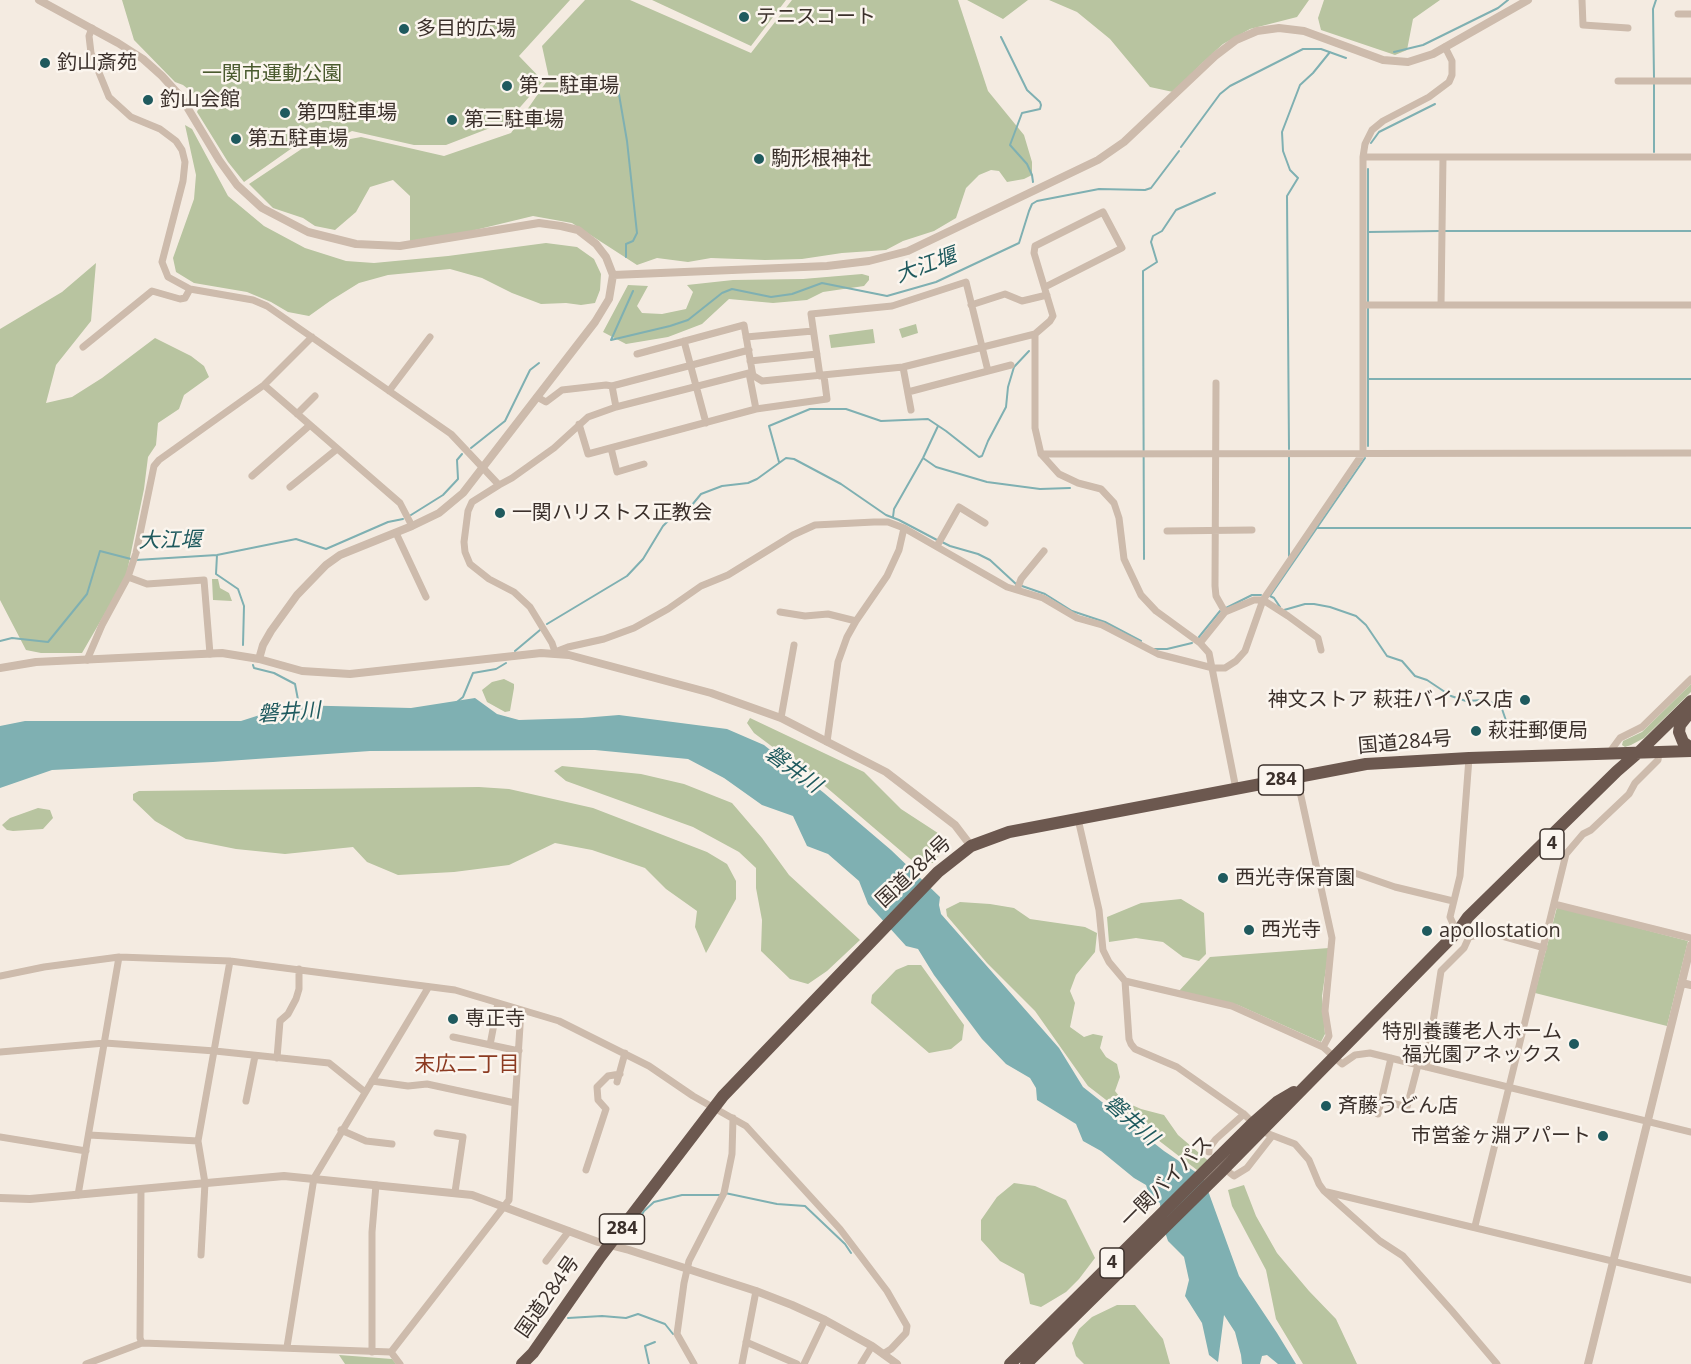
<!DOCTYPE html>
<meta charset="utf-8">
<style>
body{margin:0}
canvas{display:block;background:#f4ebe1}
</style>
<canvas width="1691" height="1364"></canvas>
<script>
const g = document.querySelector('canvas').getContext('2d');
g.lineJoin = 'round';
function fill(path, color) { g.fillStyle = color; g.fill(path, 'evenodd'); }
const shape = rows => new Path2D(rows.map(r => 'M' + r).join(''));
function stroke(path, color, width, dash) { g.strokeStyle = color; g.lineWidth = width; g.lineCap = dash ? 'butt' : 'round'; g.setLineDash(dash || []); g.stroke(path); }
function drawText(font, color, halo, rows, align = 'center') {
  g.font = font + ' "Open Sans","Noto Sans JP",sans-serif'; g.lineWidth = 5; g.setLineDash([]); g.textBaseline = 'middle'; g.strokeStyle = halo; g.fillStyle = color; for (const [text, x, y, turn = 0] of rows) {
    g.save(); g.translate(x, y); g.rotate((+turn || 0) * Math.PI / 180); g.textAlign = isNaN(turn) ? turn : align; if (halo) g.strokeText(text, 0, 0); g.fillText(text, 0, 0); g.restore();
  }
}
fill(shape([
 [122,0,570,0,519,56,543,81,508,121,446,145,414,145,352,131,344,135,302,141,244,182,228,162,197,112,202,100,183,85,175,82,134,40],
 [585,0,630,0,751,53,792,0,958,0,988,91,1024,135,1032,162,1032,175,1024,179,1007,182,999,171,991,170,979,175,966,188,956,218,934,231,903,241,886,250,842,253,802,259,765,260,711,258,688,262,657,258,637,265,572,223,533,216,471,231,410,241,410,196,393,180,370,187,356,212,335,230,315,226,303,218,273,208,249,184,303,148,361,137,444,156,511,133,549,78,542,46],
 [652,0,786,0,751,46],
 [967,0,1028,0,1003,19],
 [1049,0,1309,0,1297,17,1250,29,1223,44,1200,65,1173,92,1150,87,1110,39,1077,12],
 [1324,0,1440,0,1413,19,1407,50,1395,55,1321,30,1318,18],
 [185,125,192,129,228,196,264,226,305,248,346,261,374,263,448,256,546,243,577,247,594,259,601,274,600,290,595,303,581,305,566,303,541,304,512,293,482,278,450,269,388,275,359,283,330,301,309,316,288,312,271,302,247,292,194,283,176,272,173,258,194,199,196,175],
 [96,263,91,321,56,365,46,403,72,397,102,378,155,338,191,356,204,366,209,377,184,395,179,409,158,423,156,445,148,457,144,489,126,577,82,653,41,653,26,650,0,600,0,329,62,292],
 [862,274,869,276,869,280,864,286,823,292,807,300,773,303,729,299,702,324,668,337,626,344,603,332,628,285,648,286,637,306,642,313,662,314,686,309,693,292,687,285,733,280,803,279],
 [916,324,918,333,902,338,899,329],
 [873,329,875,343,831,348,829,335],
 [212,579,218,579,220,588,229,593,232,601,213,600],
 [504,679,514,684,514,688,510,711,505,712,487,702,482,690,492,682],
 [1691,684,1691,692,1644,738,1631,745,1625,747,1622,745,1623,741,1642,732],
 [750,718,864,772,901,809,944,837,945,848,933,863,915,863,826,787,754,733,747,723],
 [562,766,641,774,684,784,732,803,762,838,789,875,860,940,827,971,808,984,790,979,761,951,762,920,756,888,756,868,739,852,693,827,566,781,554,771],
 [479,787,509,789,593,808,707,852,727,864,736,881,736,899,706,953,695,927,697,911,666,889,645,868,592,850,555,843,509,865,454,872,398,875,367,862,353,847,285,854,236,849,186,839,155,821,133,800,133,794,139,791],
 [38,808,50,810,53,818,43,829,13,831,7,830,2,825,10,818],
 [1181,899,1204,913,1206,954,1199,961,1183,957,1163,942,1136,938,1109,942,1107,917,1141,903],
 [960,902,990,904,1014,908,1030,919,1085,927,1097,933,1095,952,1076,975,1070,991,1075,1003,1070,1027,1084,1037,1093,1034,1103,1036,1100,1048,1106,1057,1117,1064,1120,1077,1115,1091,1123,1101,1141,1109,1164,1115,1178,1135,1212,1164,1197,1170,1088,1086,1035,1011,987,963,947,916,946,909],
 [1557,907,1688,941,1667,1026,1535,993],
 [1329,948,1322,996,1325,1034,1321,1042,1238,1005,1179,991,1210,957],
 [908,965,921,965,964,1025,962,1040,951,1049,929,1053,871,1003,872,995,896,970],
 [1014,1183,1035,1186,1066,1200,1095,1258,1079,1279,1066,1292,1041,1307,1030,1304,1024,1274,1000,1261,981,1240,981,1220,997,1197],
 [1244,1185,1256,1216,1277,1253,1309,1291,1336,1319,1357,1364,1303,1364,1276,1319,1266,1270,1232,1206,1228,1190],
 [1117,1305,1135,1305,1163,1339,1170,1364,1084,1364,1076,1356,1072,1343,1079,1329,1092,1317],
 [339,1355,392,1359,396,1364,345,1364]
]), '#b8c4a0');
fill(shape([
 [475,698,497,714,519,720,582,718,619,715,727,729,764,745,824,793,891,850,940,897,939,905,941,914,1059,1048,1083,1087,1164,1151,1203,1177,1239,1276,1277,1333,1296,1364,1278,1364,1267,1355,1262,1356,1260,1364,1242,1364,1241,1355,1235,1332,1224,1315,1218,1362,1209,1355,1202,1323,1185,1296,1189,1280,1184,1257,1168,1241,1161,1220,1160,1203,1150,1197,1146,1185,1134,1178,1101,1151,1083,1141,1076,1124,1037,1100,1036,1088,1030,1078,1006,1064,982,1039,934,975,918,949,906,946,868,904,859,881,828,854,807,846,793,816,762,805,724,778,688,759,595,750,370,751,213,762,52,770,0,788,0,726,25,721,241,721,291,705,411,708]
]), '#7fb0b2');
stroke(shape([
 [1001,37,1027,90,1040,102,1041,105,1040,109,1022,113,1010,145,1027,164,1032,175,1033,182],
 [1394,52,1423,45,1498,8,1508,0],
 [616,77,627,141,637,233,633,241,626,244,626,257],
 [1654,78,1653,9,1656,0],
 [1371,143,1379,132,1435,104],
 [1181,147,1220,94,1230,86,1303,49,1321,49,1346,58],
 [1654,152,1654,84],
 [1368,169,1368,446],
 [1445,231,1691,231],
 [1368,232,1439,231],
 [611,340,670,326,688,320,722,293,732,289,771,297,792,294,822,283,887,296,936,282,1019,243,1029,211,1032,204,1037,201,1099,189,1145,190,1151,188,1179,151],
 [611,340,633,291],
 [1368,379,1691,379],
 [471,448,505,421,530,370,539,363],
 [1289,449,1287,196,1298,178,1290,170,1283,151,1282,132,1300,85,1313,73,1330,52],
 [1289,457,1289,556],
 [923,458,936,467,987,482,1040,489,1070,488],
 [779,462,769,426,810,409,846,409,881,421,928,419,946,431,979,457,982,456,988,441,1006,407,1008,387,1014,367,1029,351],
 [411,515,443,495,458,479,457,460,462,454],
 [893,517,894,509,923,458,938,426],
 [1316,528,1691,528],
 [942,542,950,546,978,554,990,560,1016,584],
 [217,555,216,574,238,589,244,606,243,645],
 [1144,559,1143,271,1157,262,1151,242,1153,236,1162,231,1176,210,1215,193],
 [136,560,217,555,296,539,326,549,388,522,403,519],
 [1022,586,1045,594,1072,611,1105,622,1141,641],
 [1280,607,1274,598,1270,596,1365,458],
 [1226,608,1252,595,1261,595],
 [1284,610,1305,604,1314,604,1330,607,1356,616,1366,625,1387,656,1402,661,1415,676,1427,680,1451,696,1466,701,1484,700,1498,705,1502,709,1511,735],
 [547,624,627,576,643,559,663,526,670,519,687,511,701,494,722,486,748,483,757,479,786,458,794,459,841,484,886,515,899,520,937,540],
 [1199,637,1220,611],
 [0,641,12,638,48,642,87,594,100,551,131,559],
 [1154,649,1167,649,1192,643],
 [515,651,540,630],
 [253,665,254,668,274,673,295,684,299,705],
 [457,702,463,697,473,673,496,669,506,663],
 [725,1193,777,1204,805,1206,845,1244,851,1253],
 [634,1228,644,1211,654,1202,682,1195,720,1195],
 [568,1318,602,1316,626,1318,638,1314,665,1324,673,1334],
 [649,1364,645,1346,655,1342]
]), '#7fb0b2', 2);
stroke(shape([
 [1582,0,1583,25,1628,28],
 [1678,14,1691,14],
 [92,28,89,36,91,53,109,97,131,117,160,129,176,141,182,150,185,162,183,181,162,262,168,277,190,289,253,300,267,306,451,434,499,485,472,502,468,511,464,542,465,552,470,564,489,579,514,592,530,607,552,643,555,652,568,647,604,639,634,628,668,609,701,586,728,575,793,535,815,525,874,522,888,522,904,528,1007,587,1043,598,1077,618,1102,625,1158,654,1213,668,1225,668,1236,661,1245,651,1263,600,1363,453,1363,157,1365,144,1372,130,1383,121,1429,97,1449,82,1452,75,1452,61,1445,47],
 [1618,81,1691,81],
 [1363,157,1691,157],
 [1045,287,1122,248,1103,212,1035,246,1034,253,1053,316,1050,321,1035,334,1035,428,1041,454,1059,474,1078,483,1101,489,1114,503,1119,518,1124,559,1141,595,1156,611,1200,643,1209,653,1236,789],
 [971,305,1005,294,1022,301,1047,295],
 [1364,305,1691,305],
 [1441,305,1443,157],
 [746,337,813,331],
 [684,341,706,423],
 [83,347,152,291,180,299,185,298,190,289],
 [637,354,744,325,753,376],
 [750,361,817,354],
 [903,367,911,410],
 [749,373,756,409],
 [820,376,811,314,892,306,966,282,988,371],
 [1216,383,1215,586,1216,596,1225,612],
 [264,385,400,503,412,526],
 [612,386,616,407],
 [389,391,430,337],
 [908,392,1011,365],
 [537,397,546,402,562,390,606,385,612,386,749,350],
 [297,414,315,396],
 [579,424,588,454,756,409,827,399,824,376],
 [611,448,617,472,644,464],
 [1041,454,1691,453],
 [252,476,310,425],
 [499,485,512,478,554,448,588,417,616,407,749,373,762,381,903,367,1035,334],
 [290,487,337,449],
 [1167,531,1252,530],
 [396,533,426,597],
 [937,546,959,507,985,523],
 [128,577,147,584,204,580,210,654],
 [1017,590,1021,579,1044,551],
 [780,612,805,616,828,614,856,621],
 [1200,643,1225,612,1254,600,1263,600,1288,616,1318,638,1321,650],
 [87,660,102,625,128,577,136,553,154,466,159,460,264,385,312,337],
 [781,718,794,645],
 [827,742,838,662,847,637,856,621,887,576,899,550,904,528],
 [1609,753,1620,738,1642,727,1691,679],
 [1469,758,1460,876,1450,917,1454,926,1469,937,1486,933,1494,934,1544,948],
 [1297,778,1332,938,1325,1011,1329,1036,1323,1047],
 [1078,819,1099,910,1103,950,1109,962,1125,981,1129,1039,1131,1044,1135,1049,1177,1067,1244,1114,1261,1131,1295,1144,1309,1160,1319,1184,1324,1191,1380,1241,1403,1256,1452,1311,1497,1364],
 [1319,872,1349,871,1395,887,1453,901],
 [1554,904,1691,938],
 [0,976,44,967,119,957,230,961,455,990,559,1021,649,1066,693,1096,746,1126,840,1229,887,1291,907,1326,906,1333,891,1349,883,1354],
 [1125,981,1232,1006,1323,1047,1342,1064,1355,1055,1370,1053,1691,1132],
 [453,1037,519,1051],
 [490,1045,498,1003],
 [0,1052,105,1043,215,1051,329,1063,365,1092],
 [277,1058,280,1021,288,1014,296,999,299,989,299,969],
 [1426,1067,1441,971,1464,948,1469,937],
 [372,1081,408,1086,427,1084,515,1103],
 [617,1082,625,1053],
 [1381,1100,1407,1107,1418,1065],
 [246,1101,255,1056],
 [1378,1114,1391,1058],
 [341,1130,366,1141,392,1144],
 [437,1133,463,1137,455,1192],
 [89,1135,198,1141],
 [0,1137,86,1151],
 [1209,1152,1209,1148,1216,1139,1244,1114],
 [586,1170,606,1109,598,1100,597,1087,608,1076,620,1074],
 [1230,1173,1234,1176,1247,1168,1272,1136],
 [141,1189,140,1338,142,1343],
 [1327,1192,1691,1280],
 [78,1195,119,957],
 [1475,1226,1566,854,1583,834,1591,830,1629,794,1635,783,1658,760,1659,752],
 [201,1255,205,1183,198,1141,230,961],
 [546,1261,569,1231],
 [746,1342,797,1364],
 [287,1347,314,1178,428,988],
 [372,1352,372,1232,376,1185],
 [391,1352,509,1200,521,1010],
 [86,1364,142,1343,391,1352,400,1364],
 [694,1364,677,1334,684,1283,689,1261,724,1193,732,1154,733,1118],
 [742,1364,756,1291],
 [804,1364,825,1320],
 [861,1364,872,1346]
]), '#cdbbac', 7);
stroke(shape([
 [39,0,118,43,143,59,162,76,181,97,219,160,237,185,262,208,308,232,356,244,400,246,539,223,561,226,578,230,596,244,606,257,613,275],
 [259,659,263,645,271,631,297,595,326,565,340,555,412,526,439,513,463,493,595,322,609,299,613,275,827,266,869,261,908,251,1098,160,1124,142,1215,56,1236,40,1257,31,1279,28,1304,31,1383,60,1408,62,1433,54,1528,0],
 [0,668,36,662,222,653,259,659,302,671,350,674,541,653,569,655,711,693,781,718,886,772,955,825,971,846],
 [1682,983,1691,985],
 [0,1198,30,1199,284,1176,472,1195,598,1242,629,1250,756,1291,792,1305,825,1320,872,1346,897,1364],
 [1588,1364,1691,945]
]), '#cdbbac', 8);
stroke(shape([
 [1691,711,1680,725,1679,732,1683,742,1691,748],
 [522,1364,533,1353,600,1257,723,1096,938,872,971,846,1009,832,1366,764,1469,758,1691,751],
 [1010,1364,1253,1123,1277,1102,1294,1092],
 [1026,1364,1221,1172,1459,930,1468,917,1617,771,1639,752,1691,701]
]), '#6c584f', 12);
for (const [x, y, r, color] of [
 [744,17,6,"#1f5a5e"],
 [404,29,6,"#1f5a5e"],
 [45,63,6,"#1f5a5e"],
 [507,86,6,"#1f5a5e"],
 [148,100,6,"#1f5a5e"],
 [285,113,6,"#1f5a5e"],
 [452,120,6,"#1f5a5e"],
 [236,139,6,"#1f5a5e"],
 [759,159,6,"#1f5a5e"],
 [500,513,6,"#1f5a5e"],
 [1525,700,6,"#1f5a5e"],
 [1476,731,6,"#1f5a5e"],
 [1223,878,6,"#1f5a5e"],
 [1249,930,6,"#1f5a5e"],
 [1427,931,6,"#1f5a5e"],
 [453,1019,6,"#1f5a5e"],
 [1574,1044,6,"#1f5a5e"],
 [1326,1106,6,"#1f5a5e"],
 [1603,1136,6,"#1f5a5e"]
]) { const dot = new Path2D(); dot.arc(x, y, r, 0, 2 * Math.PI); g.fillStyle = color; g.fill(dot); stroke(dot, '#fbf5ee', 2); }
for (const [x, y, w] of [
 [1281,780,45],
 [1552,844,24],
 [622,1229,45],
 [1112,1263,24]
]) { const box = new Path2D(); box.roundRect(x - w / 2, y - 15, w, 30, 4.5); g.fillStyle = '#fbf5ee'; g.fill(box); stroke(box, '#3b302b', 1.5); }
drawText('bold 18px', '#3b302b', null, [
 ["284",1281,780],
 ["4",1552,844],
 ["284",622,1229],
 ["4",1112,1263]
]);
drawText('20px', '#3b302b', '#fbf5ee', [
 ["テニスコート",756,17],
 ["多目的広場",416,29],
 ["釣山斎苑",57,63],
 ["第二駐車場",519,86],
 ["釣山会館",160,100],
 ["第四駐車場",297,113],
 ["第三駐車場",464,120],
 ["第五駐車場",248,139],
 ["駒形根神社",771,159],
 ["一関ハリストス正教会",512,513],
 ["神文ストア 萩荘バイパス店",1513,700,"right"],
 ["萩荘郵便局",1488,731],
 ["西光寺保育園",1235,878],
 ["西光寺",1261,930],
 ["apollostation",1439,931],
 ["専正寺",465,1019],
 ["特別養護老人ホーム",1562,1032,"right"],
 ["福光園アネックス",1562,1055,"right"],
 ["斉藤うどん店",1338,1106],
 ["市営釜ヶ淵アパート",1591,1136,"right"]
], 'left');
drawText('20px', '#4a5a2e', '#fbf5ee', [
 ["一関市運動公園",272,74]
]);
drawText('20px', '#3b302b', '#fbf5ee', [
 ["国道284号",1405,743,-5],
 ["国道284号",914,872,-43],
 ["一関バイパス",1167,1182,-45],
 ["国道284号",548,1297,-55]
]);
drawText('italic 21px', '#1f5a5e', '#fbf5ee', [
 ["大江堰",926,266,-20],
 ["大江堰",170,541,-1],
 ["磐井川",289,713,-4],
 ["磐井川",793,770,36],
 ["磐井川",1131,1121,41]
]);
drawText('21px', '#8c3b22', '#fbf5ee', [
 ["末広二丁目",467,1065]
]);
</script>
